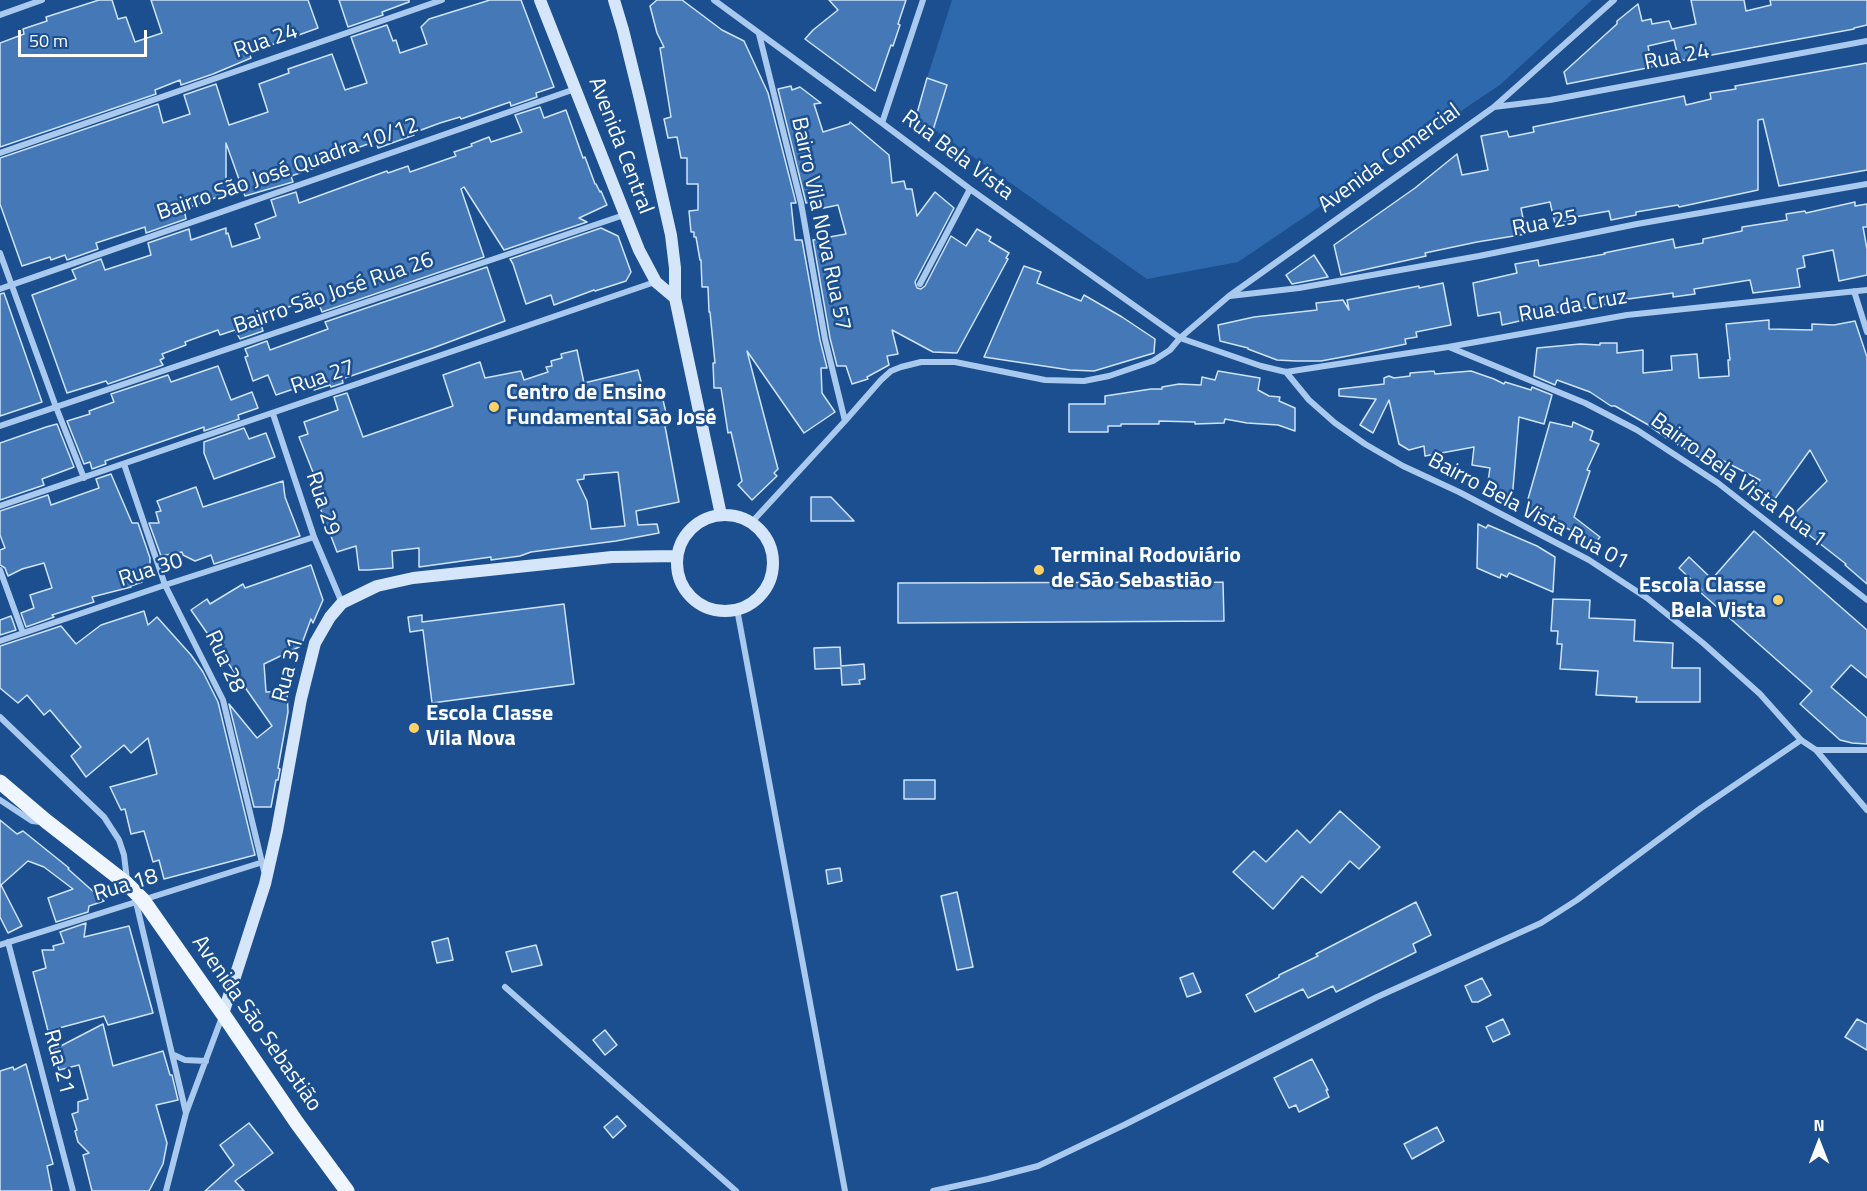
<!DOCTYPE html>
<meta charset="utf-8">
<style>
body{margin:0}
#map{position:relative;width:1867px;height:1191px;overflow:hidden;background:#1b4f8f;font-family:"Titillium Web",sans-serif}
canvas{display:block}
.north{position:absolute;left:1789px;top:1113px;width:60px;height:60px;-webkit-text-stroke:4px #1b4f8f;paint-order:stroke;rotate:0deg;font-size:16px;font-weight:700;line-height:24px;text-align:center;color:#fff}
.north::after{content:'';display:block;margin:auto;width:21px;height:27px;background:#fff;clip-path:polygon(50% 0,100% 100%,50% 72%,0 100%)}
.scale{position:absolute;left:18px;top:30px;width:129px;height:27px;box-sizing:border-box;border:3px solid #fff;border-top:0;padding-left:8px;font-size:18px;line-height:21px;white-space:nowrap;color:#fff;-webkit-text-stroke:4px #1b4f8f;paint-order:stroke}
</style>
<div id="map">
<canvas width="1867" height="1191"></canvas>
<div class="north">N</div>
<div class="scale">50 m</div>
</div>
<script>
const g = document.querySelector('canvas').getContext('2d');
g.lineJoin = 'round';
function fill(path, color) { g.fillStyle = color; g.fill(path, 'evenodd'); }
const shape = rows => new Path2D(rows.map(r => 'M' + r).join(''));
function stroke(path, color, width, dash) { g.strokeStyle = color; g.lineWidth = width; g.lineCap = dash ? 'butt' : 'round'; g.setLineDash(dash || []); g.stroke(path); }
function drawText(font, color, halo, rows, align = 'center') {
  g.font = font + ' "Titillium Web",sans-serif'; g.lineWidth = 5; g.setLineDash([]); g.textBaseline = 'middle'; g.strokeStyle = halo; g.fillStyle = color; for (const [text, x, y, turn = 0] of rows) {
    g.save(); g.translate(x, y); g.rotate((+turn || 0) * Math.PI / 180); g.textAlign = isNaN(turn) ? turn : align; if (halo) g.strokeText(text, 0, 0); g.fillText(text, 0, 0); g.restore();
  }
}
fill(shape([
 [952,0,1592,0,1501,84,1238,262,1147,279,915,116]
]), '#2e69ad');
const building = shape([
 [99,0,112,0,118,19,126,17,135,42,162,33,151,0,308,0,318,28,249,53,251,58,213,74,181,85,180,80,155,90,156,94,0,147,0,43,24,34,23,29,47,21,46,17,99,0],
 [339,0,409,0,409,2,382,12,383,15,348,27,339,0],
 [490,0,521,0,554,87,536,93,537,97,511,106,510,102,461,119,460,117,440,123,413,133,414,135,378,148,376,141,314,164,315,168,291,176,293,182,245,196,226,143,226,194,184,209,186,219,146,233,145,227,96,243,98,249,67,260,65,255,51,260,50,257,22,266,0,204,0,158,158,104,163,123,190,114,184,95,216,84,229,125,268,112,259,84,289,73,288,69,332,54,345,90,367,83,351,37,387,25,393,41,396,40,400,53,427,44,421,27,429,19,490,0],
 [657,0,682,0,722,30,744,41,768,93,796,203,791,203,795,240,802,240,820,340,827,368,821,368,822,393,835,412,804,433,747,351,778,469,774,473,777,476,752,500,738,485,742,481,731,432,728,433,721,388,714,388,713,363,715,363,710,312,709,312,708,287,702,287,701,260,700,260,696,237,694,237,694,232,691,232,689,211,698,210,698,184,687,184,687,158,681,158,677,137,668,138,664,119,671,117,660,48,664,47,657,33,650,6,657,0],
 [829,0,906,0,898,24,900,25,893,46,891,45,875,91,805,39,813,30,838,10,829,0],
 [1691,0,1744,0,1746,11,1771,5,1770,0,1867,0,1867,25,1854,28,1854,29,1679,61,1674,40,1648,46,1652,67,1567,84,1564,72,1617,24,1617,21,1638,4,1642,21,1651,19,1652,24,1669,21,1672,29,1696,24,1691,0],
 [1867,63,1867,170,1779,186,1763,119,1758,120,1758,190,1679,207,1678,205,1636,212,1636,215,1611,220,1609,211,1575,217,1576,220,1555,224,1550,202,1521,208,1526,234,1477,242,1425,253,1426,256,1341,275,1334,245,1415,188,1457,154,1462,175,1488,170,1481,136,1507,131,1509,137,1534,132,1533,127,1684,96,1686,105,1711,99,1710,93,1736,89,1735,86,1867,63],
 [927,78,947,85,933,130,914,124,927,78],
 [791,86,792,90,800,87,821,103,814,104,823,132,849,124,850,122,889,155,892,183,904,181,906,189,912,189,917,216,935,192,954,208,915,282,917,288,921,289,925,286,951,236,966,246,977,229,991,237,989,241,1009,253,1006,258,1008,259,957,353,933,352,892,330,898,354,887,356,889,365,867,377,868,379,852,384,846,366,837,366,830,338,813,240,846,234,838,205,819,209,818,203,806,203,778,89,791,86],
 [540,107,544,118,566,110,583,158,585,157,595,184,596,184,600,192,601,191,607,205,579,218,587,222,504,250,464,187,461,189,484,257,322,312,318,302,309,305,308,301,285,308,259,318,263,331,240,339,235,330,220,335,218,330,185,342,186,345,162,354,164,358,160,360,163,365,108,384,106,381,67,393,32,295,76,279,72,270,101,259,105,270,151,255,148,243,189,229,191,240,226,228,226,234,228,233,232,247,260,238,255,224,276,216,271,200,296,192,299,203,387,171,388,173,408,166,410,172,456,156,454,152,472,146,471,144,489,137,491,142,522,132,515,115,540,107],
 [1855,202,1855,206,1867,204,1867,227,1863,227,1867,249,1867,275,1839,281,1833,250,1803,256,1805,267,1797,269,1800,287,1753,293,1750,280,1694,289,1695,294,1673,297,1673,293,1613,301,1614,303,1572,310,1572,309,1502,325,1500,312,1478,316,1473,283,1517,273,1515,264,1538,260,1539,266,1605,254,1604,253,1673,239,1675,248,1703,243,1703,239,1742,231,1742,227,1787,220,1786,214,1805,211,1806,213,1855,202],
 [601,228,618,236,631,272,626,281,595,291,594,290,554,305,551,295,526,304,513,264,510,259,601,228],
 [1314,255,1328,277,1292,284,1286,275,1314,255],
 [1024,266,1041,272,1037,283,1081,301,1084,295,1122,317,1155,339,1154,353,1094,371,1070,370,984,357,1024,266],
 [487,267,505,321,433,348,342,379,343,383,331,387,330,385,314,390,311,383,276,395,268,375,253,381,245,357,248,356,245,349,267,341,270,350,328,329,325,322,487,267],
 [1443,283,1451,325,1416,332,1417,337,1405,339,1406,344,1348,356,1321,361,1296,361,1277,360,1248,349,1248,348,1220,341,1218,325,1254,317,1317,310,1316,303,1343,300,1349,310,1347,300,1419,286,1419,288,1443,283],
 [4,293,42,402,0,416,0,294,4,293],
 [1769,320,1769,329,1812,330,1812,324,1834,325,1855,321,1867,357,1867,584,1845,565,1846,564,1805,532,1791,517,1827,481,1810,450,1769,507,1750,494,1760,480,1720,459,1717,468,1665,437,1652,428,1652,427,1615,406,1611,406,1590,392,1557,380,1555,385,1534,376,1537,348,1580,344,1600,345,1600,343,1617,343,1617,353,1643,350,1643,373,1672,370,1671,356,1697,354,1699,378,1729,376,1728,360,1730,360,1726,324,1769,320],
 [577,350,584,383,638,370,646,400,662,396,669,425,665,426,679,502,636,511,638,525,657,524,659,533,616,541,531,552,520,556,491,560,491,557,419,567,419,548,392,551,393,568,368,570,359,570,356,546,337,552,316,497,322,495,299,437,308,434,304,422,338,410,334,397,347,393,363,437,453,406,443,375,480,362,485,378,521,371,524,380,548,372,546,367,552,366,551,361,562,358,561,354,577,350],
 [618,472,625,526,591,529,587,501,577,480,584,479,584,475,618,472],
 [218,366,231,400,252,392,258,408,238,415,239,419,204,431,204,427,105,461,106,464,92,469,90,462,84,464,67,421,90,414,89,411,114,402,111,394,168,375,171,382,218,366],
 [1218,371,1260,378,1258,390,1269,396,1280,397,1279,401,1295,408,1295,431,1278,425,1247,423,1225,419,1224,423,1195,424,1195,422,1159,421,1159,424,1121,424,1121,426,1108,426,1108,432,1069,432,1069,404,1105,404,1105,396,1151,389,1162,389,1162,387,1179,384,1201,385,1202,377,1215,380,1218,371],
 [1434,371,1435,374,1471,371,1494,379,1504,384,1505,382,1531,390,1532,387,1552,395,1544,424,1519,417,1512,500,1487,488,1490,468,1472,465,1474,447,1425,456,1424,446,1409,450,1399,444,1389,400,1373,433,1360,425,1376,399,1339,396,1339,389,1384,384,1384,378,1389,376,1394,378,1410,376,1410,373,1434,371],
 [1550,422,1572,427,1573,422,1593,431,1590,440,1599,444,1587,470,1590,471,1574,517,1600,537,1596,542,1545,518,1526,506,1550,422],
 [57,424,74,467,42,479,44,485,0,500,0,443,46,427,57,424],
 [244,428,249,439,266,433,275,457,214,479,204,453,204,442,244,428],
 [111,474,132,523,138,523,150,558,150,570,140,573,142,582,131,586,131,587,92,597,94,602,52,615,54,617,26,627,21,613,34,608,30,595,52,588,44,563,22,569,8,576,5,568,0,565,0,550,5,548,0,535,0,511,48,495,51,505,99,488,96,479,111,474],
 [283,481,285,497,300,536,214,564,211,555,195,561,183,555,182,552,161,556,149,523,159,523,156,512,161,511,157,501,196,487,203,507,283,481],
 [811,497,831,497,854,521,811,521,811,497],
 [1478,524,1486,528,1488,525,1537,546,1555,557,1553,592,1509,573,1507,577,1501,574,1500,578,1477,568,1478,524],
 [1754,531,1867,630,1867,678,1851,665,1831,687,1867,718,1867,744,1852,743,1840,740,1800,704,1812,691,1700,592,1702,590,1679,568,1689,557,1712,579,1754,531],
 [311,565,323,600,313,623,311,619,301,646,264,664,266,692,287,691,288,712,278,768,280,769,278,780,276,780,271,807,254,807,229,704,257,738,272,726,191,610,207,599,210,604,243,584,245,588,311,565],
 [1223,582,1224,621,898,623,898,583,1223,582],
 [1553,599,1590,600,1589,618,1635,620,1634,641,1673,643,1672,668,1700,668,1700,702,1636,702,1637,697,1596,695,1598,671,1560,669,1562,644,1557,644,1558,631,1551,631,1553,599],
 [564,604,574,684,432,703,423,630,410,632,408,617,422,615,422,622,564,604],
 [144,611,148,625,157,617,191,655,203,672,218,702,255,855,164,879,159,860,153,862,151,855,144,831,131,834,125,809,121,810,110,787,157,774,148,738,131,753,124,745,86,777,71,756,81,747,50,710,44,715,27,695,18,703,0,688,0,646,61,626,76,644,101,625,144,611],
 [11,616,16,630,0,635,0,620,11,616],
 [840,647,841,666,864,664,865,679,859,680,860,684,842,685,841,668,815,669,814,648,840,647],
 [904,780,935,780,935,799,904,799,904,780],
 [1340,811,1380,847,1359,869,1350,861,1321,893,1302,876,1273,909,1233,872,1254,851,1266,862,1297,830,1310,843,1340,811],
 [0,820,17,834,23,831,69,868,68,869,104,901,89,906,88,912,56,922,48,898,73,889,44,867,28,861,1,885,22,926,8,933,0,917,0,820],
 [840,868,842,881,828,884,826,870,840,868],
 [957,892,973,967,957,970,941,896,957,892],
 [1416,902,1431,935,1413,944,1416,952,1336,992,1333,986,1308,998,1303,989,1255,1012,1246,995,1279,977,1279,975,1318,956,1316,954,1416,902],
 [86,923,84,937,129,926,153,1013,108,1025,104,1016,48,1031,33,972,46,968,42,950,54,950,53,946,64,943,60,932,86,923],
 [448,938,453,960,437,963,432,942,448,938],
 [536,945,542,965,512,972,506,952,536,945],
 [1193,973,1201,992,1187,997,1180,978,1193,973],
 [1482,978,1491,995,1478,1002,1472,1002,1465,986,1482,978],
 [1503,1019,1510,1034,1493,1042,1486,1027,1503,1019],
 [1857,1019,1867,1024,1867,1050,1845,1037,1857,1019],
 [103,1024,113,1066,163,1051,170,1075,172,1075,178,1100,156,1105,167,1143,163,1164,149,1191,92,1191,83,1155,89,1153,78,1142,75,1131,77,1130,72,1114,78,1112,78,1102,88,1099,79,1065,59,1070,53,1050,103,1024],
 [605,1030,617,1045,605,1055,593,1040,605,1030],
 [1312,1059,1328,1090,1326,1090,1329,1097,1299,1112,1296,1105,1289,1108,1274,1078,1312,1059],
 [26,1064,53,1164,47,1166,52,1191,0,1191,0,1071,13,1067,14,1070,26,1064],
 [617,1116,626,1126,613,1138,604,1127,617,1116],
 [249,1123,273,1153,235,1181,244,1191,205,1191,234,1165,220,1145,249,1123],
 [1437,1127,1444,1141,1412,1159,1404,1144,1437,1127]
]);
fill(building, '#4478b7');
stroke(building, '#cfe3fa', 1.5);
stroke(shape([
 [714,0,882,123,970,189,1180,338,1261,366,1286,372,1448,347,1627,315,1867,290],
 [0,15,42,0],
 [759,34,801,203,825,339,845,421],
 [1494,107,1550,100,1867,41],
 [882,123,923,0],
 [0,153,442,0],
 [0,253,56,407,84,478],
 [920,284,970,189],
 [0,289,575,89],
 [1854,291,1867,332],
 [1230,296,1299,288,1479,256,1637,224,1867,184],
 [1449,347,1585,403,1637,430,1718,483,1867,600],
 [1286,372,1309,400,1335,423,1365,444,1403,466,1459,492,1589,560,1647,598,1703,643,1760,694,1801,740,1816,750,1867,810],
 [273,414,314,537,342,603],
 [0,426,624,215],
 [124,464,165,585,223,700,264,871],
 [0,506,655,282],
 [751,523,845,421,881,380,891,371,901,367,921,362,955,362,1045,380,1084,381,1109,376,1153,361,1170,350,1180,338,1229,296,1494,107,1614,0],
 [0,570,23,633],
 [737,609,845,1191],
 [0,641,165,585,314,537],
 [0,717,104,817,119,840,124,855,127,880],
 [1816,750,1867,750],
 [0,800,32,821,41,822],
 [136,902,186,1113],
 [8,942,73,1191],
 [0,945,263,862],
 [505,987,736,1191],
 [174,1055,185,1060,206,1061],
 [166,1191,186,1113,222,1017],
 [933,1191,988,1179,1038,1166,1124,1125,1377,997,1541,923,1577,900,1701,808,1801,740]
]), '#a9c9ee', 6);
stroke(shape([
 [540,0,639,250,656,282,675,298],
 [614,0,623,30,640,99,671,235,675,268,675,298,721,515],
 '677 563a48 48 0 1 1 96 0a48 48 0 1 1-96 0Z',
 [223,1014,265,884,277,831,301,699,315,643,330,617,342,603,377,586,413,578,612,557,677,556]
]), '#d6e6fa', 12);
stroke(shape([
 [0,782,46,821,127,884,143,900,223,1014,297,1123,347,1191]
]), '#f0f6ff', 15);
for (const [x, y, r, color] of [
 [494,407,6,"#ffd166"],
 [1039,570,6,"#ffd166"],
 [1778,600,6,"#ffd166"],
 [414,728,6,"#ffd166"]
]) { const dot = new Path2D(); dot.arc(x, y, r, 0, 2 * Math.PI); g.fillStyle = color; g.fill(dot); stroke(dot, '#1b4f8f', 2); }
drawText('22px', '#fff', '#1b4f8f', [
 ["Rua 24",266,42,-19],
 ["Rua 24",1677,58,-11],
 ["Avenida Central",620,146,69],
 ["Rua Bela Vista",957,156,37],
 ["Avenida Comercial",1390,159,-36],
 ["Bairro São José Quadra 10/12",288,170,-19],
 ["Bairro Vila Nova Rua 57",820,224,78],
 ["Rua 25",1545,224,-11],
 ["Bairro São José Rua 26",334,294,-19],
 ["Rua da Cruz",1573,307,-10],
 ["Rua 27",323,378,-19],
 ["Bairro Bela Vista Rua 1",1738,481,36],
 ["Rua 29",322,504,71],
 ["Bairro Bela Vista Rua 01",1528,512,28],
 ["Rua 30",151,571,-18],
 ["Rua 28",224,662,65],
 ["Rua 31",289,670,-75],
 ["Rua 18",126,886,-17],
 ["Avenida São Sebastião",256,1024,55],
 ["Rua 21",58,1062,75]
]);
drawText('bold 22px', '#fff', '#1b4f8f', [
 ["Centro de Ensino",506,394],
 ["Fundamental São José",506,419],
 ["Terminal Rodoviário",1051,557],
 ["de São Sebastião",1051,582],
 ["Escola Classe",1766,587,"right"],
 ["Bela Vista",1766,612,"right"],
 ["Escola Classe",426,715],
 ["Vila Nova",426,740]
], 'left');
</script>
